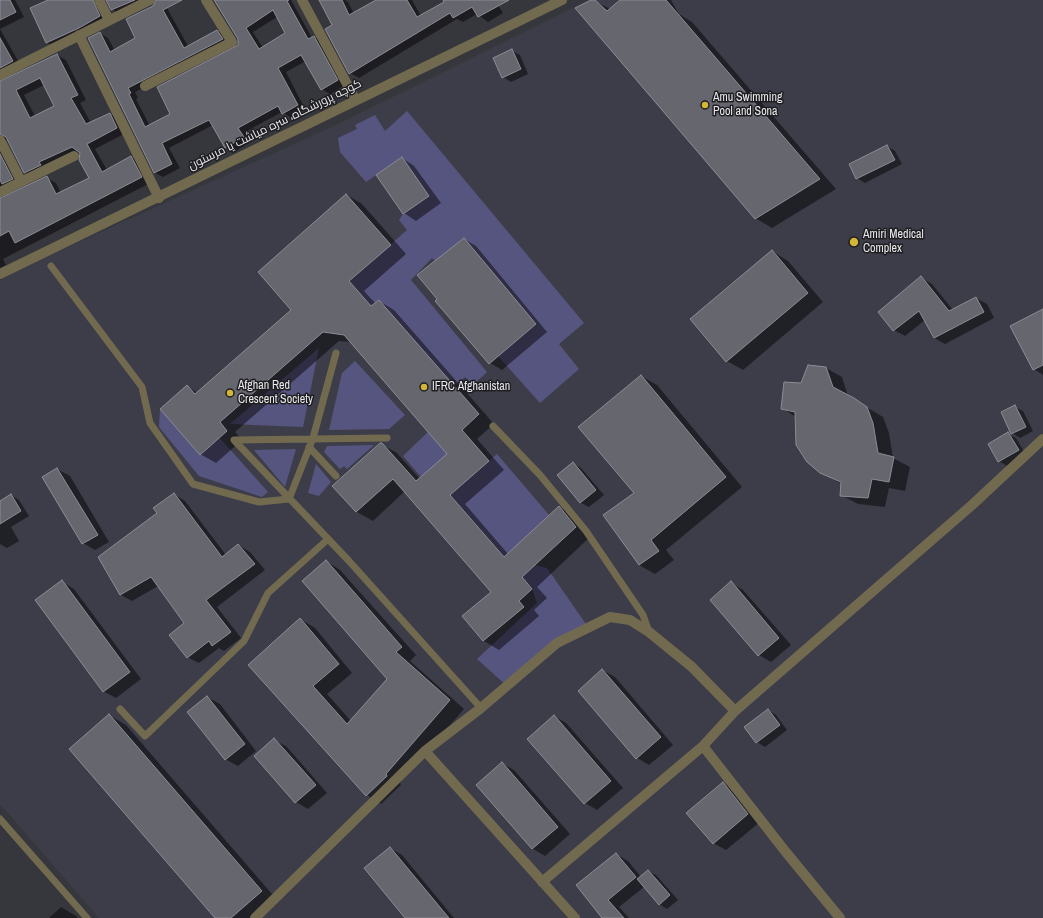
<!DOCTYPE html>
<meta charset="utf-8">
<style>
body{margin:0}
canvas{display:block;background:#36363d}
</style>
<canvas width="1043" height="918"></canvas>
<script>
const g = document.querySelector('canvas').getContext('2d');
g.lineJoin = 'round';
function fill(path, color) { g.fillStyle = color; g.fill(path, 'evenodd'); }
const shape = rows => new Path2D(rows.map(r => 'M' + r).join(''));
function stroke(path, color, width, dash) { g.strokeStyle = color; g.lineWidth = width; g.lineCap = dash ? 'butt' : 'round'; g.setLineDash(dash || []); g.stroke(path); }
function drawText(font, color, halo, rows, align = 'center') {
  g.font = font + ' "Archivo Narrow",Cairo,sans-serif'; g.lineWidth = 3; g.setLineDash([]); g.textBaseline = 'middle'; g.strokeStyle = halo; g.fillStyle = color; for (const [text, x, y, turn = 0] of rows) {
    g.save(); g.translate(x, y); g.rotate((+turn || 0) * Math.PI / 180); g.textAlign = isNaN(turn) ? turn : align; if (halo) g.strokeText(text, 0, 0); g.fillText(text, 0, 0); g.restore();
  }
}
fill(shape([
 [589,0,1043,0,1043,918,99,918,0,804,0,280,46,257,336,125]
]), '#3d3d4a');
fill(shape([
 [407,111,584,323,559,344,579,369,540,403,498,356,536,324,464,238,435,261,432,258,411,280,487,372,473,385,465,377,454,386,379,300,371,306,349,281,407,230,399,220,403,214,429,196,402,157,366,182,340,152,338,138,357,129,355,125,375,115,385,131],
 [319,348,303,427,230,424],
 [355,361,405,415,389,429,329,430,342,373],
 [160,409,200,455,219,437,268,492,262,497,199,476,159,427],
 [428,432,469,479,497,454,549,515,517,546,535,565,547,568,588,627,557,643,507,686,477,659,537,603,532,589,429,470,421,477,403,456],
 [374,445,347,469,344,466,340,469,324,452,327,446],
 [296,449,285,487,254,450],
 [316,464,331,482,319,496,308,493]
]), '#565580');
fill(shape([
 [0,0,15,0,24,17,0,29,21,66,0,75],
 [53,0,103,0,107,21,55,47,46,42],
 [107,0,142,0,120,14,112,9],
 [215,0,291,0,312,38,314,37,322,41,345,85,330,94,322,89,306,61,286,72,305,109,290,117,282,112,245,132,251,142,234,152,226,147,213,125,169,148,180,168,163,177,155,173,100,33,108,38,115,51,137,39,128,20,167,8,188,46,217,31,225,35,230,44,135,92,138,98,136,99,150,126,172,114,240,42],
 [277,17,287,33,263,48,253,32],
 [333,0,345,0,348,2,354,14,378,0,412,0,421,16,444,3,443,0,495,0,503,13,488,22,477,14,463,22,457,19,359,78,350,73,333,26],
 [593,0,610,9,621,0,671,0,679,14,692,22,836,189,772,228,755,218],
 [512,51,520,55,528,74,511,82,503,77],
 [57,55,66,60,86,100,80,103,91,123,110,114,119,119,126,133,95,149,107,170,131,157,140,162,150,183,3,259,6,265,0,268,0,83],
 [44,85,55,106,35,116,24,95],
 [8,139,25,172,34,178,48,168,80,153,90,178,61,193,56,183,47,178,2,199,4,193,21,184,4,141],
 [887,146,895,151,902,164,865,183,857,178],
 [402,158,414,166,441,203,416,221,404,213],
 [347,195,362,204,406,254,364,291,376,304,379,301,394,310,494,424,477,439,504,470,465,504,508,554,559,507,575,516,591,536,537,587,547,598,534,610,539,616,499,650,484,641,463,616,492,592,405,491,373,521,357,512,334,486,381,444,397,453,420,479,448,454,351,342,339,341,235,432,242,440,216,463,200,454,187,386,198,393,292,310],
 [464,239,476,246,547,332,502,370,490,363,436,301],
 [772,251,788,261,823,302,743,370,727,361],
 [921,278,932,284,953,310,976,298,987,304,994,318,945,344,934,338,925,320,905,336,894,330,879,312],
 [1043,310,1043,375,1034,369],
 [826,368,842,377,848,396,883,417,889,433,893,458,910,467,905,491,889,488,885,507,858,504,841,495,842,484,821,472,796,417,782,408,801,384],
 [641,376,657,385,742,487,666,550,674,560,655,574,639,565,635,493],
 [1015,407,1023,411,1033,431,1020,438,1012,433],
 [1008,434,1016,438,1026,455,1007,466,999,461,989,444],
 [573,463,581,468,604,495,589,507,581,503,558,476],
 [57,469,70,476,109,542,95,550,83,543],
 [174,494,185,501,226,555,238,545,250,552,265,570,217,607,241,638,224,651,219,648,199,663,187,657,186,623,158,586,132,601,121,595,99,557,159,513],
 [11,495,19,500,29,516,11,527,19,541,7,548,0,544,0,502],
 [326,561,340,570,416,655,410,661,464,709,400,783,401,785,381,804,367,795,250,665,300,619,315,628,352,673,327,694,351,721,388,679],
 [62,582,74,589,141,679,116,698,103,691],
 [731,583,743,590,791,645,771,662,759,655],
 [602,670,615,677,673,745,649,765,637,758,579,691],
 [207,697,220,704,256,751,238,766,225,759],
 [768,710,776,715,787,730,765,747,757,742],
 [109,715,126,725,278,901,258,918,217,918],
 [554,716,566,723,623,788,597,810,585,803],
 [275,740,287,747,327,793,308,809,296,802,255,756],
 [502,763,514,770,570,834,545,856,533,849,477,785],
 [723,783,735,790,760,822,726,850,713,843],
 [390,848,402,855,454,918,406,918],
 [616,854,628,861,641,877,648,871,656,875,678,900,667,909,659,904,644,887,619,907,629,918,603,918],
 [61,907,76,916,78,918,49,918]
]), '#0007');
const building = shape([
 [0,0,10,0,16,12,0,20,0,0],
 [48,0,93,0,100,16,79,28,46,43,30,8,48,0],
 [106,0,135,0,111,10,106,0],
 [156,0,182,0,163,10,184,48,217,30,223,39,128,88,131,93,129,94,145,127,170,114,157,87,238,45,238,39,214,0,289,0,287,1,308,39,314,36,338,80,321,90,301,55,278,68,298,105,282,114,278,106,238,128,244,137,225,148,209,120,162,143,172,164,154,173,88,38,100,32,110,52,135,38,126,19,153,6,156,0],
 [273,10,285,33,259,49,246,28,273,10],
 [319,0,342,0,349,15,376,0,407,0,417,17,444,2,443,0,509,0,478,17,472,7,453,18,450,13,349,74,325,29,332,25,319,0],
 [591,0,595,0,607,11,620,0,666,0,820,179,755,219,575,8,591,0],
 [0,38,13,61,0,68,0,38],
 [512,49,521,69,502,78,493,58,512,49],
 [57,54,78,95,71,98,86,124,110,113,117,128,87,144,102,172,131,156,142,177,15,243,9,231,0,236,0,198,47,176,56,194,89,178,79,160,80,153,72,147,39,162,41,165,24,173,6,137,0,134,0,81,57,54],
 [40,78,54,106,30,118,16,90,40,78],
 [887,145,895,160,856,179,849,164,887,145],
 [0,154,13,179,2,184,0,180,0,154],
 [402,157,429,196,403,214,376,175,402,157],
 [346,194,391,245,349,281,371,306,379,300,479,414,462,430,489,461,450,495,504,557,559,506,576,527,522,577,532,589,519,601,524,607,483,641,462,616,491,592,393,479,356,512,332,486,380,443,382,443,416,481,447,454,344,335,323,332,220,422,227,431,200,455,160,409,187,385,195,394,291,310,258,272,346,194],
 [464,238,536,324,489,364,435,301,437,299,417,275,464,238],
 [772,250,808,293,726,362,690,319,772,250],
 [921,276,949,311,976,297,984,312,934,338,919,311,893,331,878,312,921,276],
 [1043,309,1043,365,1033,370,1010,326,1043,309],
 [808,365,826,367,833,387,854,398,867,407,873,423,878,453,894,457,889,482,872,479,868,498,840,496,841,482,820,473,807,462,796,445,795,412,781,409,784,382,801,383,808,365],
 [641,375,726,477,651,540,659,551,639,565,603,515,634,493,578,427,641,375],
 [1015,405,1026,427,1011,434,1001,412,1015,405],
 [1008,432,1019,450,998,462,988,444,1008,432],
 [573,462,596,490,580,503,557,475,573,462],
 [57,468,98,535,82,544,42,477,57,468],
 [174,493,222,557,238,544,255,564,206,600,231,632,212,646,209,641,187,658,169,635,184,623,151,577,120,595,98,557,157,513,153,508,174,493],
 [11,494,21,511,0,524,0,501,11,494],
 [326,560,402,647,396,652,450,700,386,774,387,776,366,796,248,665,300,618,339,664,313,686,347,724,387,679,302,581,326,560],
 [62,580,130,672,103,692,35,600,62,580],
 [731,581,779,638,758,656,710,600,731,581],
 [602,669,661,737,636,759,578,691,602,669],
 [207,696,245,744,225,760,187,712,207,696],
 [768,709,780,725,756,743,744,727,768,709],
 [109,714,262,891,231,918,215,918,69,749,109,714],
 [554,715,611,781,584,804,527,739,554,715],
 [274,738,316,785,295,803,254,756,274,738],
 [502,762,558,827,532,849,476,785,502,762],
 [723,782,748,814,713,844,686,813,723,782],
 [390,847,449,918,405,918,364,868,390,847],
 [616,853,636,877,608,900,624,918,602,918,576,885,616,853],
 [648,870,670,895,659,905,637,879,648,870]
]);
fill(building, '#65666e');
stroke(building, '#8c8c95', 1);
stroke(shape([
 [51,266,142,387,150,423,193,484,259,502,289,499],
 [493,426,540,475,586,531,643,615,649,632],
 [387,438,234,440,349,561,481,708],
 [309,447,336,476],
 [289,499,313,438,336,353],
 [120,709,145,736,244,641,268,593,327,540],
 [0,819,87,918]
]), '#726a4f', 7);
stroke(shape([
 [99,0,109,20],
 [302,0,355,99],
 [79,35,159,198],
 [0,75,150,0],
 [145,86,232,42,206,0],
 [0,140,21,181],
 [0,192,74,156],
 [0,274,562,0],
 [703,746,785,851,840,918],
 [542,882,703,746,735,711,972,505,1043,439],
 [255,918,425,751],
 [575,918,425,751,481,708,557,643,610,617,630,620,649,632,692,667,735,711]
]), '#726a4f', 10);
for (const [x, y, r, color] of [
 [705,105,4,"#d3b635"],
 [854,242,5,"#d3b635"],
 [424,387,4,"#d3b635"],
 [230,393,4,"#d3b635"]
]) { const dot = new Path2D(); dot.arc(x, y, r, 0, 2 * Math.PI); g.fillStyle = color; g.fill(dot); stroke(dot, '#1e1e21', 1.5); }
drawText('12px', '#e9e9ee', '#1e1e21', [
 ["Amu Swimming",713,98],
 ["Pool and Sona",713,112],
 ["Amiri Medical",863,235],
 ["Complex",863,249],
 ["Afghan Red",238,386],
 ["Crescent Society",238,400],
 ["IFRC Afghanistan",432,387]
], 'left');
drawText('12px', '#e9e9ee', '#1e1e21', [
 ["کوچه پرورشگاه، سره میاشت یا مرستون",275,125,-26]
]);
</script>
